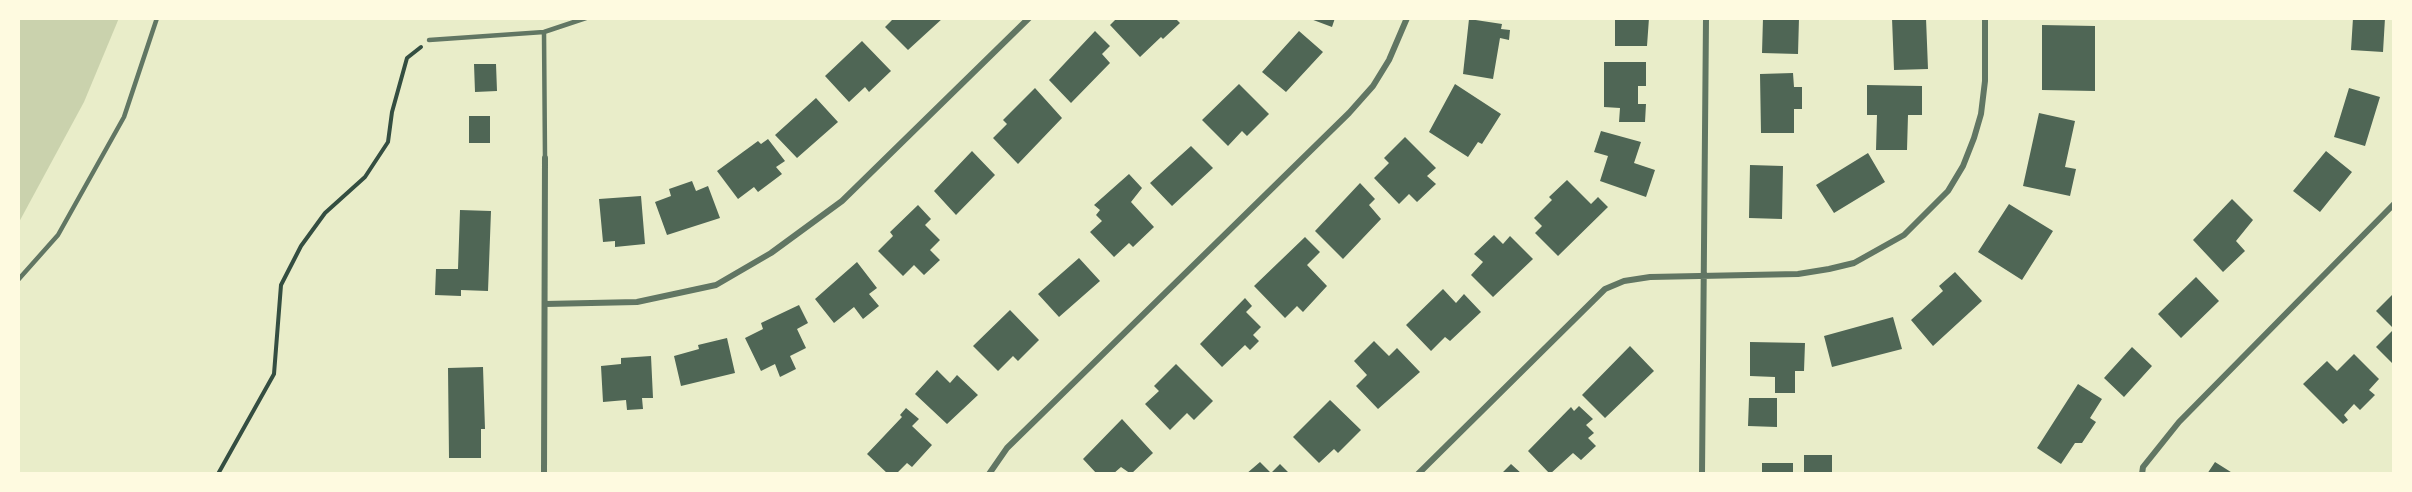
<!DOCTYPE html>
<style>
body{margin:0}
#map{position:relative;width:2412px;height:492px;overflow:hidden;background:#e9edc9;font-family:Figtree,sans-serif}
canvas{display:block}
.frame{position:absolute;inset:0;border:20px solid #fefae0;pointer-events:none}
</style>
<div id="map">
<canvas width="2412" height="492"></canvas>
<div class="frame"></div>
</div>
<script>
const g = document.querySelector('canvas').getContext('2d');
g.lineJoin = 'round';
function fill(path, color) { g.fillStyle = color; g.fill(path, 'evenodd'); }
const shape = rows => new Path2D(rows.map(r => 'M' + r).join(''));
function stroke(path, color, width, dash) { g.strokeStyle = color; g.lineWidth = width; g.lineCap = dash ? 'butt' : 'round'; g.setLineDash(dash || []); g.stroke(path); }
fill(shape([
 [18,18,119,18,84,102,18,224]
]), '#cad2ad');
fill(shape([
 [891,18,943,18,908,50,885,27,892,20],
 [1117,18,1175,18,1180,23,1163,39,1161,37,1140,57,1110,25],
 [1308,18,1335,18,1332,27],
 [1615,18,1649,18,1647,46,1615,46],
 [1763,18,1799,18,1798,54,1762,53],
 [1892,18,1926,18,1928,69,1894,70],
 [2353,18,2385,18,2383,52,2351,50],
 [1469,19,1502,24,1501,29,1510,30,1509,40,1500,38,1493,79,1463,74],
 [2042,25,2095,26,2095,91,2042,90],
 [1095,31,1110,46,1102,54,1110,63,1071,103,1049,80],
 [1299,31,1323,52,1286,92,1262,72],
 [862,41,891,71,869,92,865,87,849,102,825,76],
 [1604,62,1646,62,1646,86,1638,86,1638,104,1646,104,1645,122,1619,122,1620,108,1604,107],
 [474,64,496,64,497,91,475,92],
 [1793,73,1794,87,1802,87,1802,109,1794,109,1794,133,1761,133,1760,74],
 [1239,84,1269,114,1247,136,1242,131,1228,146,1202,120],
 [1455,84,1501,114,1482,144,1478,142,1468,157,1429,132],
 [1867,85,1922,86,1922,115,1908,115,1907,150,1876,150,1877,115,1867,115],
 [1035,88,1062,118,1018,164,993,138,1007,124,1003,120],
 [2349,88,2380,97,2365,146,2334,137],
 [816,98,838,122,797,158,775,135],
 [2039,113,2075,121,2065,167,2076,169,2070,196,2023,186],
 [469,116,490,116,490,143,469,143],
 [1601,131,1641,142,1634,163,1655,170,1646,197,1600,181,1608,156,1594,152],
 [1405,137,1436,168,1427,176,1436,184,1417,202,1409,194,1399,204,1374,178,1389,163,1384,158],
 [768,139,785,161,776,167,782,174,758,192,754,187,738,199,717,171,758,141,761,144],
 [1191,146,1213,168,1172,206,1150,183],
 [972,151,995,175,956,215,934,191],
 [2326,151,2352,172,2320,212,2293,191],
 [1868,153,1885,182,1834,213,1816,185],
 [1750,165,1783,166,1782,219,1749,218],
 [1129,174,1142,188,1131,202,1154,227,1133,247,1129,243,1114,257,1090,232,1102,221,1096,215,1100,210,1094,205],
 [1567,180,1591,204,1598,197,1608,207,1558,256,1535,233,1542,226,1534,218,1552,200,1549,197],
 [692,181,696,191,708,186,720,218,667,235,655,202,671,196,669,189],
 [1360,183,1375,199,1369,205,1381,219,1343,259,1315,231],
 [641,196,645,244,615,247,615,241,603,242,599,199],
 [2232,199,2253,220,2236,241,2245,251,2223,272,2193,240],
 [2009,204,2053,231,2022,280,1978,252],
 [918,205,931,219,925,225,940,240,930,250,940,260,924,275,914,265,903,276,878,251,893,236,890,232],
 [460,210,491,211,488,291,461,290,461,296,435,295,436,269,458,269],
 [1494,235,1503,244,1510,236,1533,259,1493,297,1471,275,1483,262,1474,254],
 [1305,237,1320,252,1307,265,1327,286,1303,312,1297,306,1285,318,1254,286],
 [1079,258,1100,281,1059,317,1038,294],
 [857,262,877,288,869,294,879,306,863,319,854,307,834,323,815,299],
 [1955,272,1982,301,1933,346,1911,320,1943,291,1939,286],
 [2196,277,2219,301,2181,338,2158,314],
 [1443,289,1456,303,1464,294,1481,312,1450,341,1445,337,1431,351,1406,325],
 [2394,293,2394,365,2376,347,2394,329,2376,311],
 [1245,298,1252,306,1246,312,1261,327,1253,335,1259,341,1250,350,1245,345,1222,367,1200,344],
 [799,305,808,323,797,329,806,348,790,356,796,369,780,377,775,364,761,371,745,338,763,329,761,323],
 [1010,310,1039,340,1018,361,1013,356,998,371,973,346],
 [1893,317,1902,349,1832,367,1824,336],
 [727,338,735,373,681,386,674,356,699,349,698,345],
 [1374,341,1389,356,1397,348,1420,372,1378,409,1356,386,1367,375,1354,361],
 [1750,342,1805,343,1804,371,1795,371,1795,393,1775,393,1775,377,1750,376],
 [1630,346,1654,371,1605,418,1582,395],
 [2132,347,2152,366,2124,397,2104,378],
 [2354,354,2379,379,2369,390,2375,395,2360,410,2354,404,2344,415,2348,420,2343,424,2303,384,2327,361,2337,371],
 [651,356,653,398,642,398,643,409,627,410,626,400,603,402,601,366,621,364,621,358],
 [1176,364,1213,401,1194,420,1187,413,1170,430,1145,404,1159,391,1154,386],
 [483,367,485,429,481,429,481,458,449,458,448,368],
 [937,370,950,383,957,375,978,395,947,424,915,394],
 [2078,384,2102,399,2090,418,2096,422,2082,443,2075,443,2061,464,2037,448],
 [1749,398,1777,398,1777,427,1748,426],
 [1330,400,1361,430,1338,453,1334,449,1319,463,1293,437],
 [1579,406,1593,419,1586,425,1594,433,1588,438,1596,446,1581,460,1573,453,1550,474,1528,451,1571,407,1574,411],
 [906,408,919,419,912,426,932,445,912,467,907,463,896,474,888,474,867,454,902,417,900,415],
 [1122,419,1153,453,1131,474,1121,467,1113,474,1097,474,1083,459],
 [1804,455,1832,455,1832,474,1804,474],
 [1260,462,1271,473,1280,464,1290,474,1246,474],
 [2215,462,2234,474,2207,474],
 [1762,463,1793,463,1793,474,1762,474],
 [1511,464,1522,474,1501,474]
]), '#4f6655');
stroke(shape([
 [218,474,274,374,281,285,301,246,325,213,365,177,388,142,392,112,407,58,421,47]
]), '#344e41', 4);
stroke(shape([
 [544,32,545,158],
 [429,40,544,32,586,18],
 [18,280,58,235,124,117,157,18]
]), '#617663', 4.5);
stroke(shape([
 [545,304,637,302,716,285,771,253,842,201,1029,18],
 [544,474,545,158],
 [989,474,1007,448,1349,113,1373,86,1389,60,1407,18],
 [1418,474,1605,289,1624,281,1650,277,1798,274,1829,269,1854,263,1904,235,1948,191,1963,166,1974,138,1981,114,1985,81,1985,18],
 [1702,474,1706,18],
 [2142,474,2143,467,2179,422,2394,204]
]), '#617663', 6);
</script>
